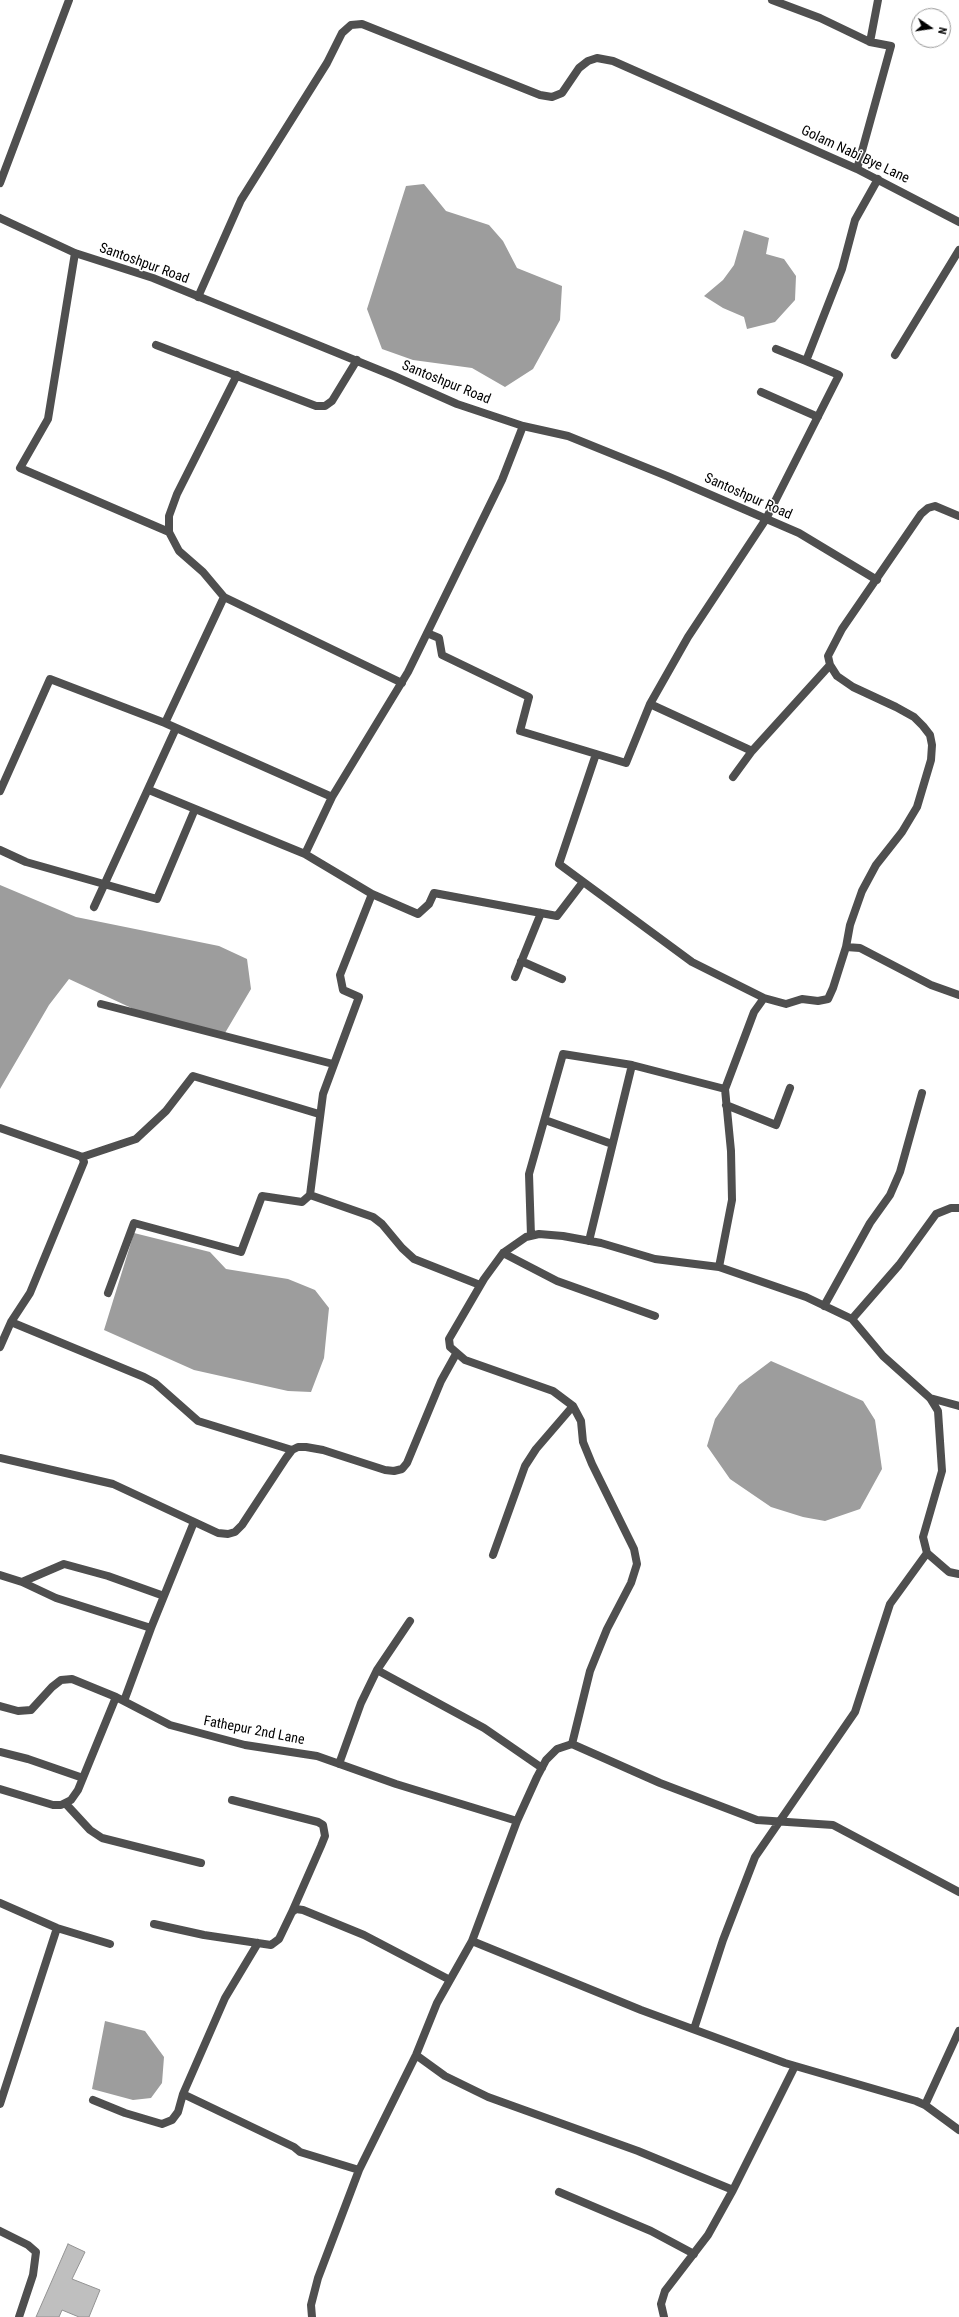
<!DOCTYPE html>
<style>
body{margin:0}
#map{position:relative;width:959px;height:2317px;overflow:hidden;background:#fff;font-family:"Roboto Condensed",sans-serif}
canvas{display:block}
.north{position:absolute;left:911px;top:8px;width:40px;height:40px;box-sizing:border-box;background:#fff;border:1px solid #999;border-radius:50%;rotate:103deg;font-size:11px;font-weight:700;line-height:16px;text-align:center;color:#000}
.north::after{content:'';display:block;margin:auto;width:14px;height:18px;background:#000;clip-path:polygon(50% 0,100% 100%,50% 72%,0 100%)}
</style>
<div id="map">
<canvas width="959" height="2317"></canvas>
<div class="north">N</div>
</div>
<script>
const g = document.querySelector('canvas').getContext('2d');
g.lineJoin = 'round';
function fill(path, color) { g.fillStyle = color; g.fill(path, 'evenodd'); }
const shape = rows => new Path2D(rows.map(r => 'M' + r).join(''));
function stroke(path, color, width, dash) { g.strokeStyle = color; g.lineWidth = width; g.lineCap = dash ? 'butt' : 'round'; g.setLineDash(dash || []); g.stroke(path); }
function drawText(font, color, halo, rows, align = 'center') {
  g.font = font + ' "Roboto Condensed",sans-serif'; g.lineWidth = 3; g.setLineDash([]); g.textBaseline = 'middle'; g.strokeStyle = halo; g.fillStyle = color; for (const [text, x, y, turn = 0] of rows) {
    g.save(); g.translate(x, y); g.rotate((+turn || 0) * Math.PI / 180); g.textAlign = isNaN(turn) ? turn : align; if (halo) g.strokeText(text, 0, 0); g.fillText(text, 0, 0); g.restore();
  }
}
fill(shape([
 [424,184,446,211,489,225,503,241,517,268,562,286,560,320,533,369,505,387,472,368,413,360,382,349,367,309,406,186],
 [744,230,769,238,766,254,784,259,796,276,795,300,775,322,747,329,744,317,723,308,704,296,723,280,734,265],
 [0,885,76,917,219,946,247,959,251,989,225,1033,153,1018,69,979,49,1005,0,1089],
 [134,1233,210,1252,226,1269,288,1279,315,1290,329,1308,324,1358,311,1392,288,1391,194,1370,104,1330],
 [771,1361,863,1401,875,1420,882,1469,860,1509,825,1521,803,1517,771,1507,730,1479,707,1446,715,1419,739,1385],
 [105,2021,145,2031,164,2057,162,2083,151,2098,133,2100,92,2089]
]), '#9d9d9d');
const building = shape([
 [68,2244,85,2252,72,2279,100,2290,89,2317,79,2317,62,2310,59,2317,36,2317,68,2244]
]);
fill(building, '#bfbfbf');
stroke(building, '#939393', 1);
stroke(shape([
 [772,0,820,18,870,42,891,46,857,169],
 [870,42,878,0],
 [0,183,69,0],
 [0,218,75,253,153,278,394,376,457,404,523,426,568,436,667,476,799,533,877,580],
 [75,253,48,419,20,468,169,532],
 [198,297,241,200,327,63,342,33,351,25,362,24,540,95,552,97,562,93,579,68,588,61,597,58,613,61,857,169,959,222],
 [156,345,316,406,325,406,332,401,357,360],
 [776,349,806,361],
 [895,355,959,250],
 [237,375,177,494,169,516,169,532,179,551,203,572,224,597,402,683],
 [761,392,818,417],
 [427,633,439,638,442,655,529,697,520,731,626,763,650,704,688,637,766,519,839,375,806,361,842,269,855,220,878,179],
 [650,704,752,751],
 [165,723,224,597],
 [596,754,559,864,692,962,764,998],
 [733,777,752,751,830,665],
 [0,791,50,679,165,723,332,797],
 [0,850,26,862,157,899,195,809],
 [305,854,332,797,408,672,502,480,523,426],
 [372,894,418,914,429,904,434,893,557,916,583,882],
 [94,907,176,728],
 [846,947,860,948,931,985,959,995],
 [521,961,562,979],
 [515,977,541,913],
 [101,1004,333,1064],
 [726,1105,776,1125,790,1088],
 [545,1120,612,1144],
 [0,1128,77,1155,82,1157,84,1162,30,1293,11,1322,0,1347],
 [82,1157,136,1139,166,1111,193,1076,319,1114],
 [310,1195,373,1217,382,1224,402,1248,414,1259,480,1285],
 [531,1236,529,1174,563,1054,632,1065],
 [589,1241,632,1065,725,1089],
 [503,1253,557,1281,655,1316],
 [719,1267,732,1200,731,1151,725,1089,748,1028,754,1012,764,998,786,1004,802,999,818,1001,828,999,833,988,846,947,850,925,862,891,876,865,902,832,917,807,931,760,932,745,930,735,923,726,914,717,896,707,853,687,837,676,830,665,828,656,842,629,921,514,928,508,935,506,959,516],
 [108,1293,134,1223,241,1252,262,1196,302,1202,310,1195,323,1094,359,997,343,990,340,975,372,894,305,854,149,790],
 [824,1306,870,1223,890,1195,900,1172,922,1093],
 [852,1319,899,1265,936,1214,951,1208,959,1208],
 [11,1322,144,1377,155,1383,198,1421,292,1450],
 [930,1398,959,1406],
 [0,1458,113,1484,218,1533,228,1534,235,1532,242,1525,286,1458,292,1450,298,1447,306,1447,323,1450,385,1470,394,1471,402,1469,407,1463,441,1381,456,1354],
 [493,1555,525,1466,536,1449,573,1406],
 [0,1575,22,1582,64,1564,108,1576,164,1596],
 [22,1582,56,1598,151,1628],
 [377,1670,484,1728,542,1768],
 [124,1701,151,1628,194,1522],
 [0,1706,18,1711,31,1710,52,1687,61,1680,72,1679,116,1697,170,1725,245,1745,317,1756,396,1784,517,1821],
 [572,1744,590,1671,607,1629,631,1583,637,1564,634,1549,592,1464,583,1442,581,1421,573,1406,553,1391,465,1360,450,1347,449,1339,484,1279,503,1253,526,1237,539,1234,563,1236,601,1243,655,1259,719,1267,806,1297,852,1319,883,1356,930,1398,938,1411,942,1471,923,1537,927,1553,949,1572,959,1574],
 [0,1752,28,1759,83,1778],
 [339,1764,361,1703,377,1670,410,1621],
 [0,1789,53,1805,61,1805,71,1800,78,1790,116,1697],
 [232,1800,318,1822,323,1825,325,1836,321,1846,292,1912],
 [66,1804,90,1830,102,1838,201,1863],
 [0,1903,57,1928,110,1944],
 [154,1924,204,1935,271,1945,279,1939,292,1912,296,1909,303,1910,364,1935,450,1980],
 [472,1941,641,2010,785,2063,916,2101,925,2105,959,2130],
 [694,2029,723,1940,755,1857,855,1712,890,1604,927,1553],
 [416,2055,445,2076,488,2097,638,2151,733,2190],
 [183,2094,225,1998,258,1943],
 [93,2100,125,2113,162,2124,172,2120,178,2112,183,2094,294,2147,300,2152,359,2170],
 [0,2104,57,1928],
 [925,2105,959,2031],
 [559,2192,651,2231,694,2254],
 [0,2231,28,2245,36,2252,33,2275,19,2317],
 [312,2317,311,2305,318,2278,359,2170,416,2055,437,2003,472,1941,517,1821,537,1777,546,1760,557,1749,572,1744,660,1783,757,1820,833,1825,959,1892],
 [664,2317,661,2304,665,2291,708,2235,733,2190,795,2066]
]), '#4f4f4f', 8);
drawText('14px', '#000', '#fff', [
 ["Golam Nabi Bye Lane",855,155,25],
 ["Santoshpur Road",144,264,20],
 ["Santoshpur Road",446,383,22],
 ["Santoshpur Road",748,497,24],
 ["Fathepur 2nd Lane",254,1731,11]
]);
</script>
